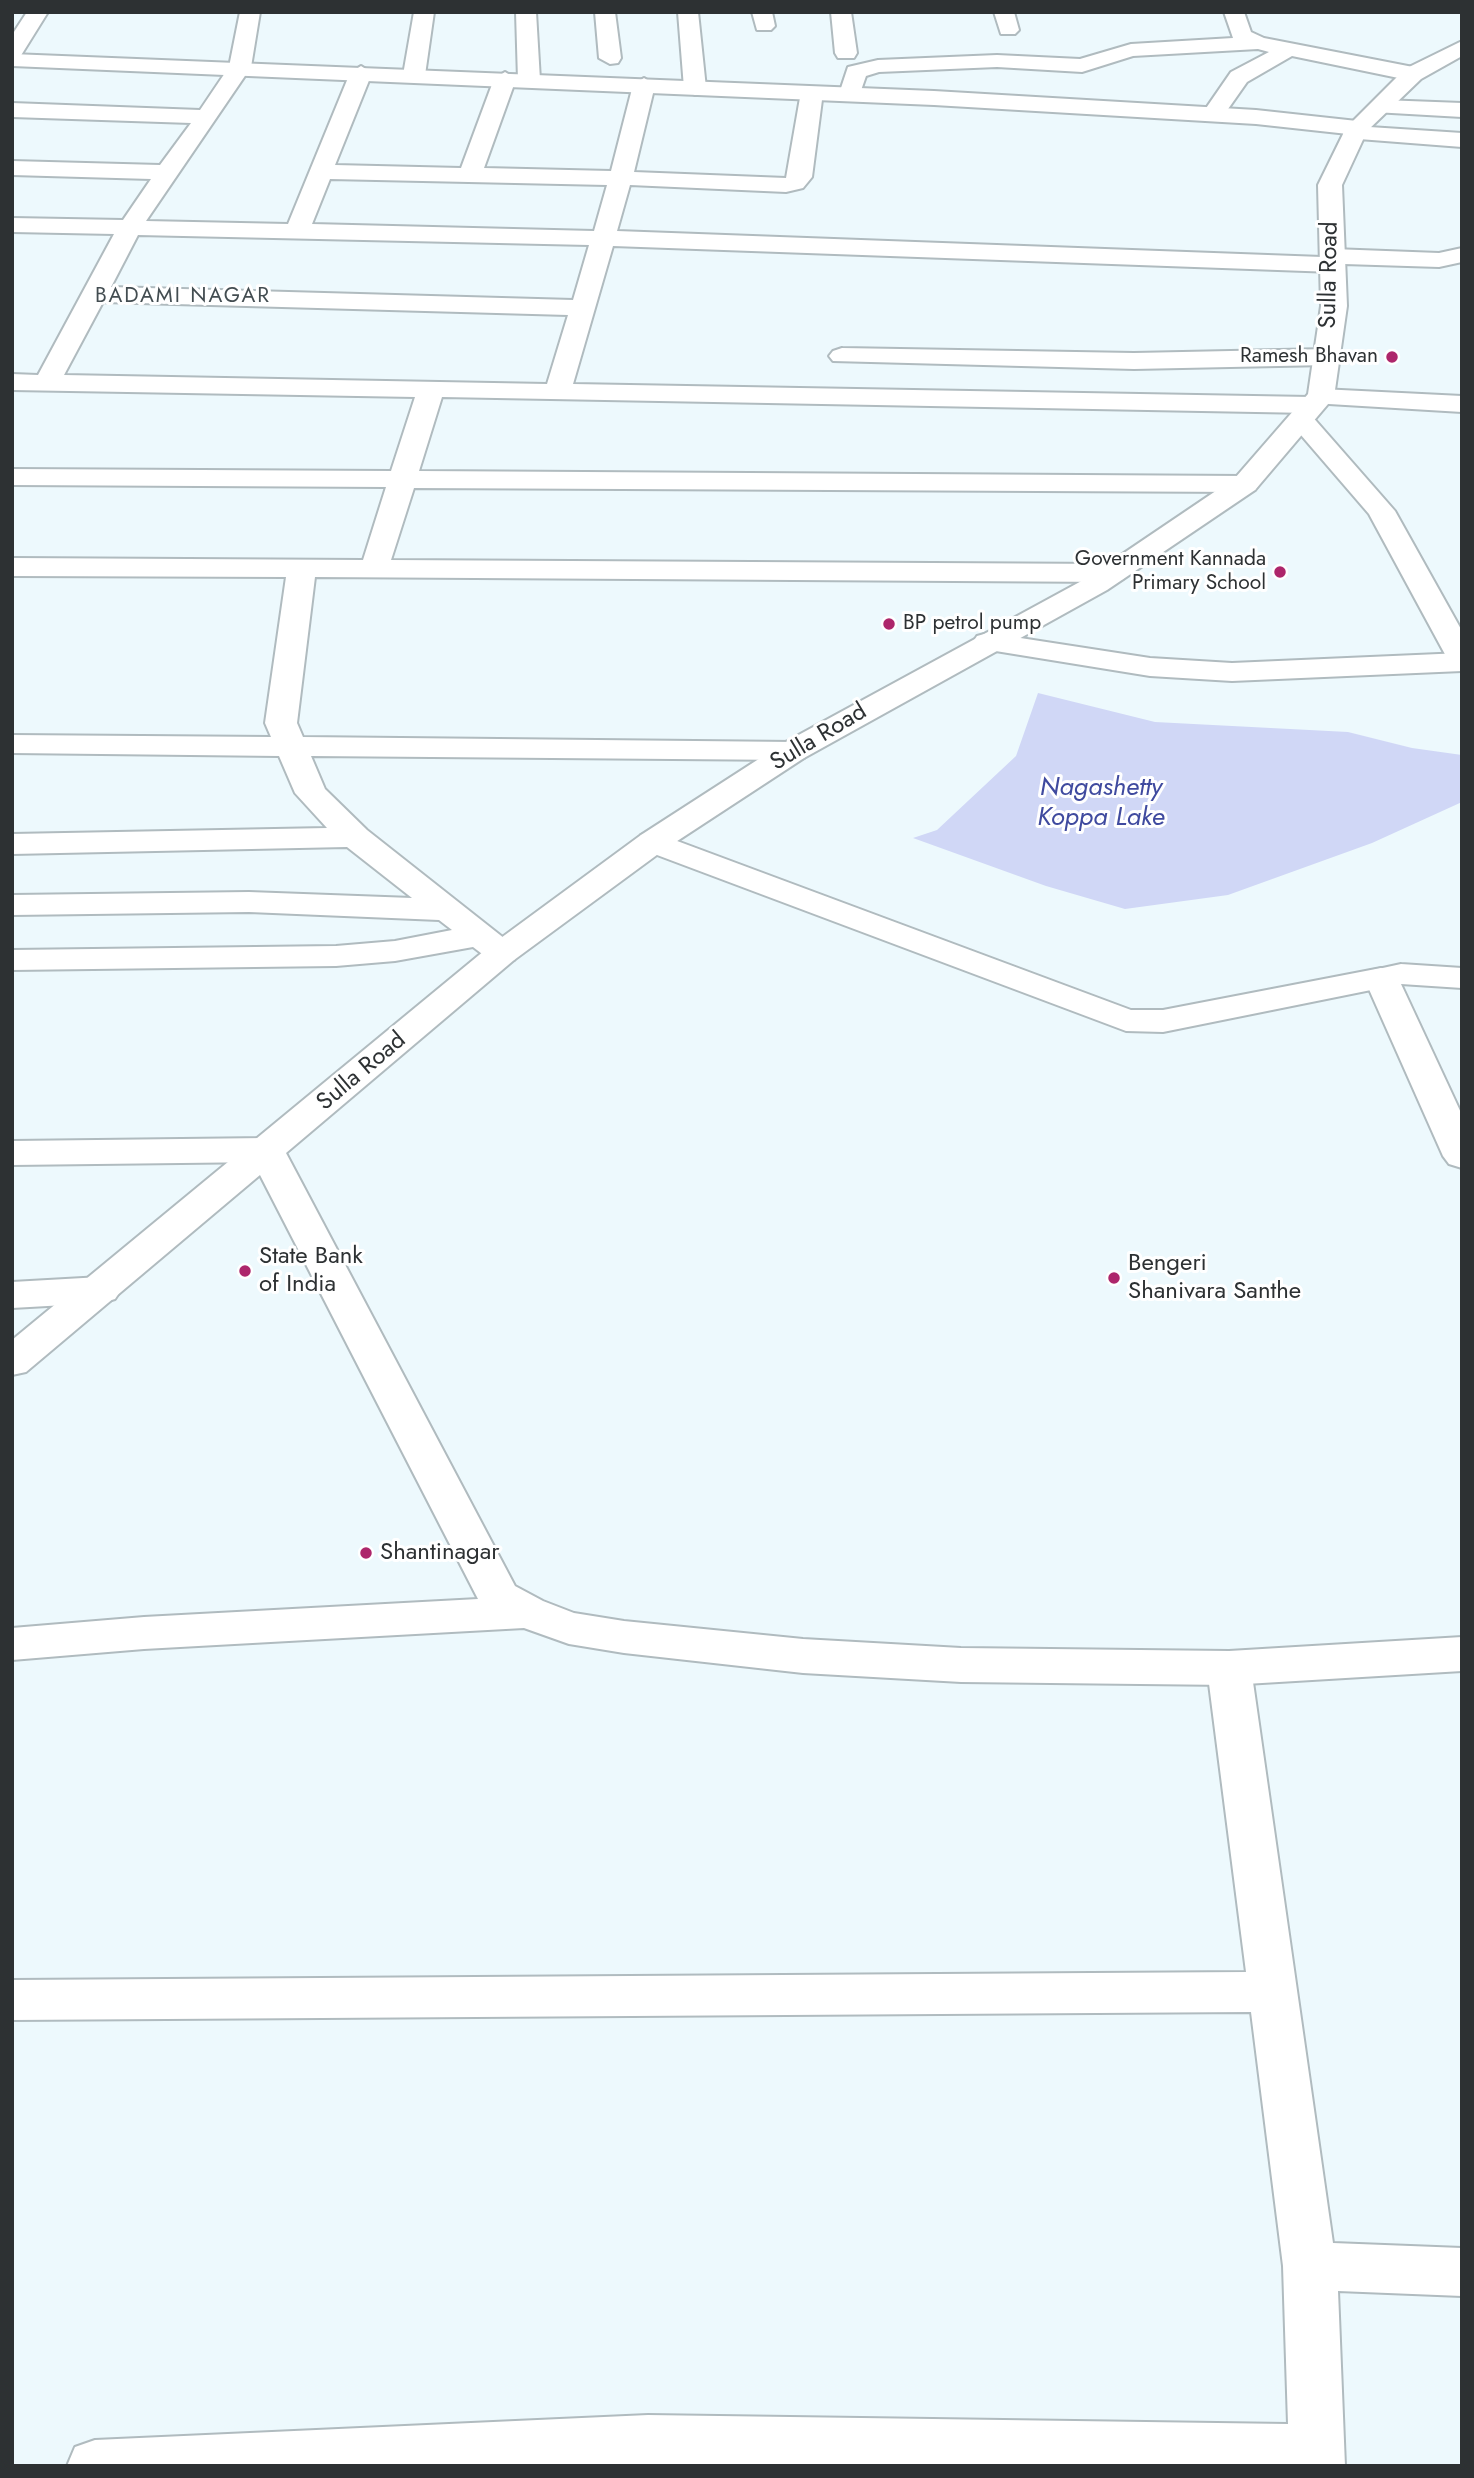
<!DOCTYPE html>
<style>
body{margin:0}
#map{position:relative;width:1474px;height:2478px;overflow:hidden;background:#edf9fd;font-family:Jost,sans-serif}
canvas{display:block}
.frame{position:absolute;inset:0;border:14px solid #2d3133;pointer-events:none}
</style>
<div id="map">
<canvas width="1474" height="2478"></canvas>
<div class="frame"></div>
</div>
<script>
const g = document.querySelector('canvas').getContext('2d');
g.lineJoin = 'round';
function fill(path, color) { g.fillStyle = color; g.fill(path, 'evenodd'); }
const shape = rows => new Path2D(rows.map(r => 'M' + r).join(''));
function stroke(path, color, width, dash) { g.strokeStyle = color; g.lineWidth = width; g.lineCap = dash ? 'butt' : 'round'; g.setLineDash(dash || []); g.stroke(path); }
function drawText(font, color, halo, rows, align = 'center') {
  g.font = font + ' Jost,sans-serif'; g.lineWidth = 6; g.setLineDash([]); g.textBaseline = 'middle'; g.strokeStyle = halo; g.fillStyle = color; for (const [text, x, y, turn = 0] of rows) {
    g.save(); g.translate(x, y); g.rotate((+turn || 0) * Math.PI / 180); g.textAlign = isNaN(turn) ? turn : align; if (halo) g.strokeText(text, 0, 0); g.fillText(text, 0, 0); g.restore();
  }
}
fill(shape([
 [1038,693,1155,722,1348,732,1412,748,1462,755,1462,802,1372,843,1228,895,1125,909,1046,886,913,838,937,830,1016,756]
]), '#d0d7f6');
const minor = shape([
 [27,12,48,12,20,57,12,58,12,35,27,12],
 [240,12,260,12,251,67,146,221,288,224,350,73,361,66,372,73,335,165,461,168,494,79,505,72,516,79,484,168,611,171,633,85,644,78,655,85,634,172,786,178,801,92,804,87,820,87,823,92,812,177,803,188,786,192,630,185,617,231,1322,257,1324,251,1333,249,1439,253,1462,248,1462,262,1439,267,1344,264,1342,270,1333,272,613,246,573,384,1310,397,1319,399,1323,405,1319,411,1310,413,442,397,419,471,1245,476,1255,478,1259,484,1255,490,1245,492,414,488,391,560,1113,564,1123,567,1127,573,1123,579,1113,582,315,577,297,723,303,737,793,742,804,744,809,751,804,758,793,760,311,756,325,789,367,830,514,946,519,953,514,960,502,963,490,960,473,947,395,961,336,966,12,970,12,950,336,946,395,941,452,930,439,920,249,912,12,915,12,895,249,892,412,898,347,847,12,854,12,834,327,828,295,793,279,756,12,753,12,735,271,737,265,723,286,577,12,576,12,558,363,560,386,487,12,485,12,469,391,471,415,397,12,390,12,374,38,375,114,234,12,232,12,218,123,220,151,179,12,175,12,161,160,165,191,123,12,117,12,103,200,110,229,67,240,12],
 [330,179,607,185,594,231,312,224,330,179],
 [138,235,589,245,573,300,111,287,138,235],
 [103,302,568,315,547,384,64,375,103,302],
 [414,12,434,12,425,75,414,82,403,75,414,12],
 [516,12,536,12,540,80,529,87,518,80,516,12],
 [595,12,615,12,621,58,618,63,610,64,599,58,595,12],
 [678,12,698,12,706,88,703,93,695,95,684,88,678,12],
 [752,12,772,12,775,26,771,30,757,30,752,12],
 [831,12,851,12,857,53,854,58,838,58,835,53,831,12],
 [994,12,1014,12,1019,30,1015,34,1001,34,994,12],
 [1224,12,1244,12,1251,32,1264,38,1413,67,1424,74,1413,81,1292,56,1247,82,1221,119,1213,121,1202,114,1231,72,1269,52,1258,49,1133,56,1082,72,997,67,879,72,866,76,858,99,850,101,839,94,848,67,878,60,997,55,1080,59,1131,44,1233,38,1224,12],
 [1382,100,1462,103,1462,117,1374,112,1371,107,1374,102,1382,100],
 [1354,126,1462,133,1462,147,1346,138,1343,133,1346,128,1354,126],
 [842,348,1134,353,1327,349,1336,352,1340,357,1336,362,1327,365,1134,369,833,361,829,356,833,351,842,348],
 [988,633,1150,658,1232,663,1462,653,1462,671,1232,681,1150,676,977,648,973,642,977,636,988,633],
 [653,832,1131,1010,1163,1010,1381,968,1393,971,1398,978,1393,985,1381,988,1163,1032,1126,1031,641,849,637,842,641,835,653,832],
 [266,1138,279,1142,285,1150,279,1158,266,1162,12,1165,12,1141,266,1138],
 [101,1277,115,1281,121,1290,115,1299,101,1303,12,1308,12,1282,101,1277],
 [1229,1651,1245,1656,1251,1668,1333,2243,1462,2248,1462,2296,1338,2291,1345,2466,67,2466,75,2447,95,2440,648,2415,1288,2424,1283,2266,1251,2012,12,2020,12,1980,1246,1972,1207,1668,1213,1656,1229,1651]
]);
const tertiary = shape([
 [12,54,934,91,1256,110,1357,121,1368,128,1357,135,1256,124,934,105,12,66,12,54],
 [1321,389,1462,396,1462,412,1312,403,1308,397,1312,391,1321,389],
 [1301,412,1310,414,1395,511,1462,631,1462,667,1451,664,1447,658,1369,514,1288,420,1292,414,1301,412],
 [1401,964,1462,968,1462,988,1401,984,1462,1115,1462,1168,1449,1164,1443,1156,1364,978,1369,971,1401,964]
]);
const secondary = shape([
 [1462,41,1462,56,1421,79,1367,131,1342,185,1347,306,1334,397,1255,490,1107,590,804,758,665,849,514,960,286,1153,515,1586,543,1601,574,1613,624,1621,803,1639,961,1648,1229,1651,1462,1637,1462,1671,1229,1685,961,1682,803,1673,624,1653,569,1644,524,1628,144,1649,12,1660,12,1628,144,1617,478,1599,260,1175,26,1372,12,1375,12,1340,490,946,641,835,782,744,1087,578,1235,478,1308,394,1321,306,1318,185,1346,128,1405,69,1462,41]
]);
stroke(minor, '#b0bbbf', 4);
stroke(tertiary, '#b0bbbf', 4);
stroke(secondary, '#b0bbbf', 4);
fill(minor, '#fff');
fill(tertiary, '#fff');
fill(secondary, '#fff');
for (const [x, y, r, color] of [
 [1392,357,7,"#ad266b"],
 [1280,572,7,"#ad266b"],
 [889,624,7,"#ad266b"],
 [245,1271,7,"#ad266b"],
 [1114,1278,7,"#ad266b"],
 [366,1553,7,"#ad266b"]
]) { const dot = new Path2D(); dot.arc(x, y, r, 0, 2 * Math.PI); g.fillStyle = color; g.fill(dot); stroke(dot, '#fff', 2.5); }
g.letterSpacing = '2px';
drawText('21px', '#434d51', '#fff', [
 ["BADAMI NAGAR",183,297]
]);
g.letterSpacing = '0px';
drawText('21px', '#2d3133', '#fff', [
 ["Ramesh Bhavan",1378,357],
 ["Government Kannada",1266,560],
 ["Primary School",1266,584],
 ["BP petrol pump",903,624,"left"]
], 'right');
drawText('24px', '#2d3133', '#fff', [
 ["Sulla Road",1330,275,-89],
 ["Sulla Road",819,738,-31],
 ["Sulla Road",362,1072,-40]
]);
drawText('24px', '#2d3133', '#fff', [
 ["State Bank",259,1257],
 ["of India",259,1285],
 ["Bengeri",1128,1264],
 ["Shanivara Santhe",1128,1292],
 ["Shantinagar",380,1553]
], 'left');
drawText('italic 26px', '#3f4a9f', '#fff', [
 ["Nagashetty",1101,789],
 ["Koppa Lake",1101,819]
]);
</script>
